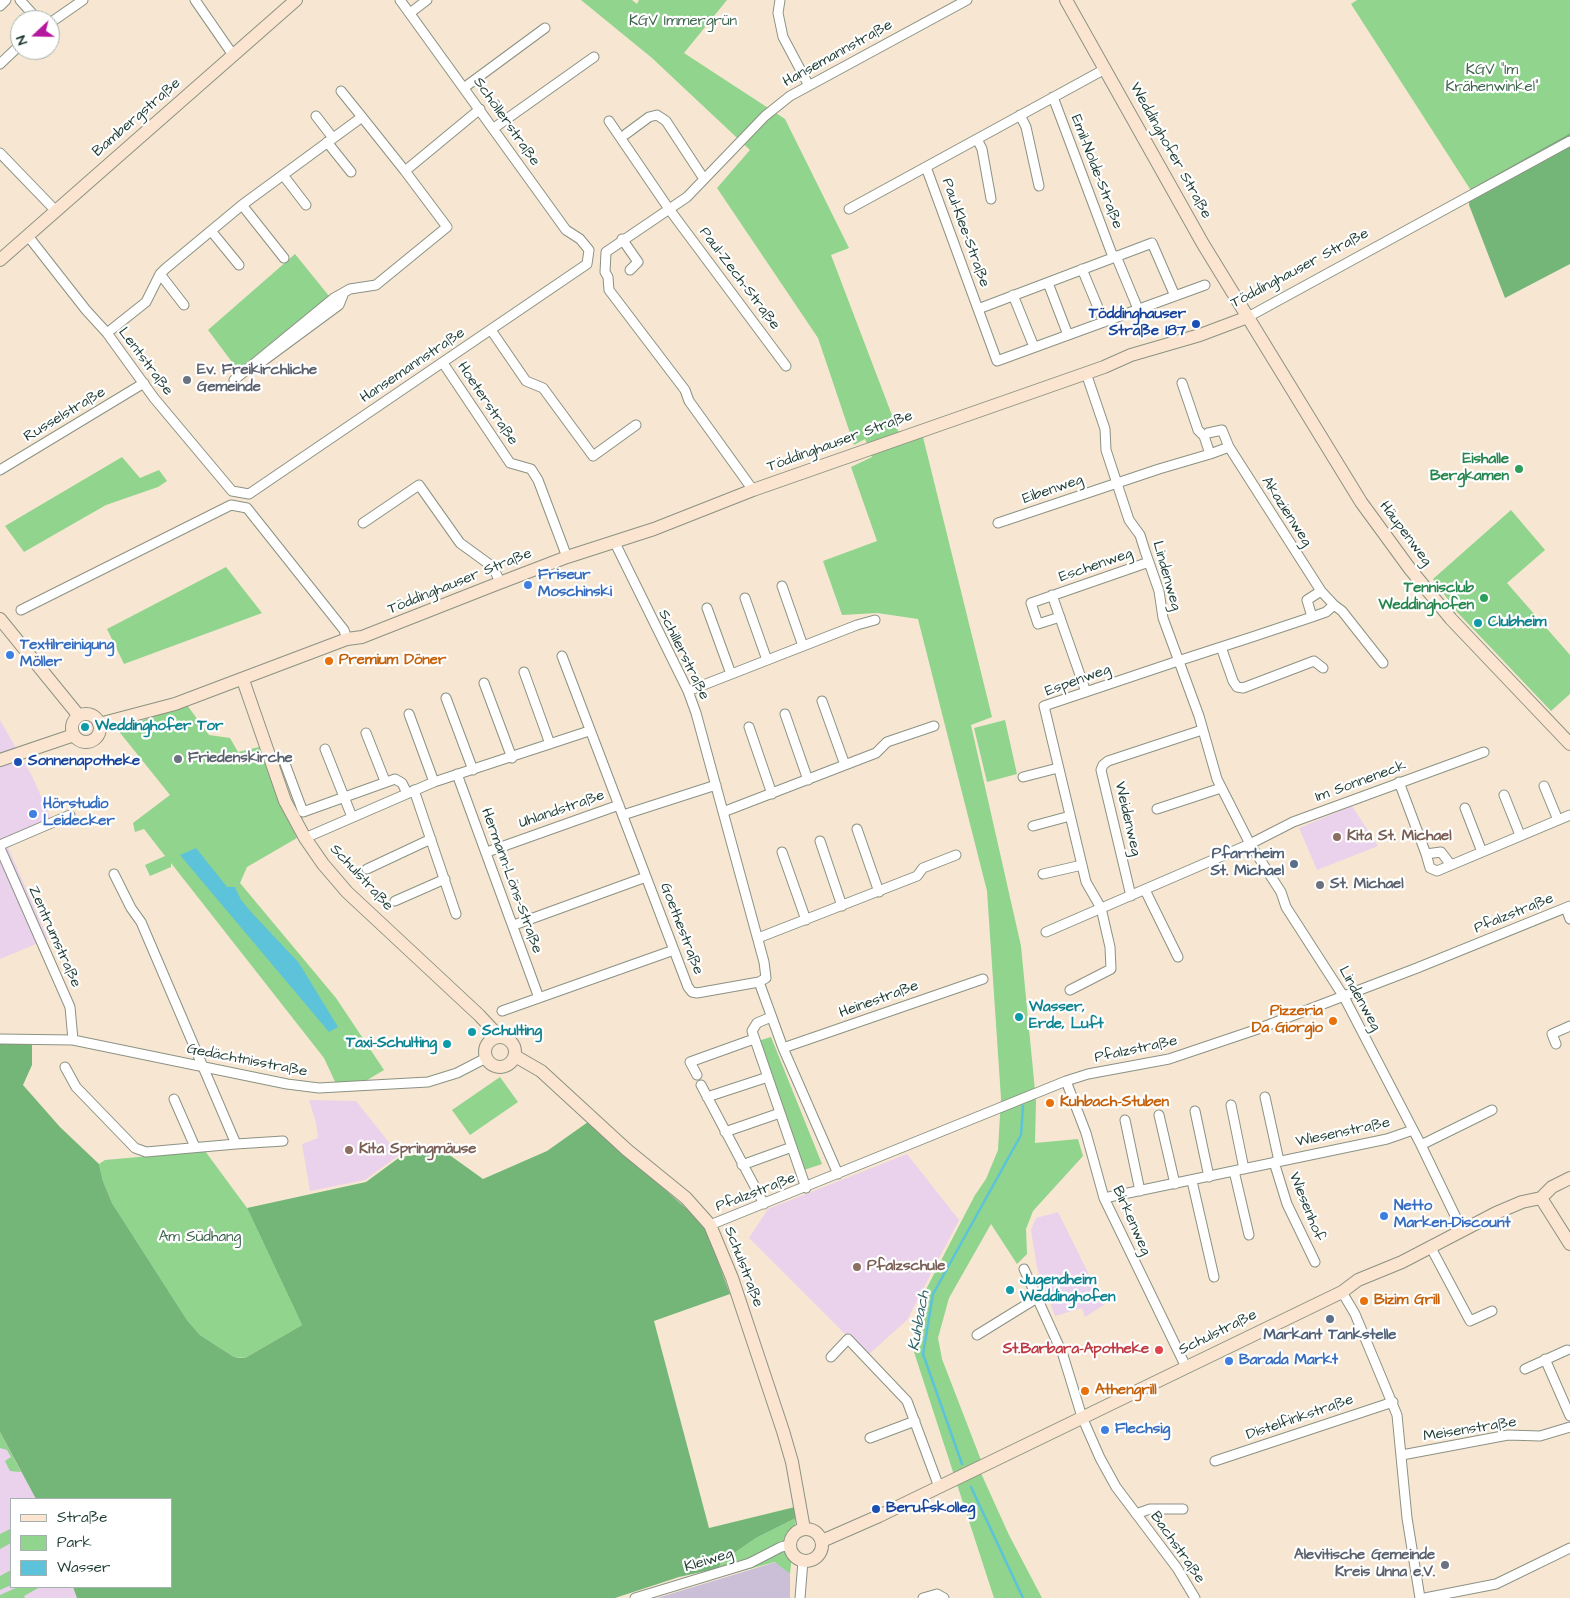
<!DOCTYPE html>
<meta charset="utf-8">
<style>
body{margin:0}
#map{position:relative;width:1570px;height:1598px;overflow:hidden;background:#f7e7d2;font-family:"Architects Daughter",sans-serif}
canvas{display:block}
.legend{position:absolute;left:10px;top:1498px;width:162px;height:90px;box-sizing:border-box;background:#fff;border:1px solid #a5b1ae;margin:0;padding:6px 9px;list-style:none;font-size:15px;color:#1f3d34}
.legend li{display:flex;align-items:center;gap:10px;height:25px}
.legend b{width:25px;border:1px solid #a5b1ae}
.north{position:absolute;left:10px;top:10px;width:50px;height:50px;box-sizing:border-box;background:#fff;border:1px solid #a5b1ae;border-radius:50%;rotate:249deg;font-size:14px;font-weight:700;line-height:20px;text-align:center;color:#1f3d34}
.north::after{content:'';display:block;margin:auto;width:18px;height:22px;background:#b5179e;clip-path:polygon(50% 0,100% 100%,50% 72%,0 100%)}
</style>
<div id="map">
<canvas width="1570" height="1598"></canvas>
<ul class="legend">
<li><b style="height:6px;background:#fce5d0"></b>Straße</li>
<li><b style="height:14px;background:#90d48d"></b>Park</li>
<li><b style="height:14px;background:#5dc3da"></b>Wasser</li>
</ul>
<div class="north">N</div>
</div>
<script>
const g = document.querySelector('canvas').getContext('2d');
g.lineJoin = 'round';
function fill(path, color) { g.fillStyle = color; g.fill(path, 'evenodd'); }
const shape = rows => new Path2D(rows.map(r => 'M' + r).join(''));
function stroke(path, color, width, dash) { g.strokeStyle = color; g.lineWidth = width; g.lineCap = dash ? 'butt' : 'round'; g.setLineDash(dash || []); g.stroke(path); }
function drawText(font, color, halo, rows, align = 'center') {
  g.font = font + ' "Architects Daughter",sans-serif'; g.lineWidth = 4.5; g.setLineDash([]); g.textBaseline = 'middle'; g.strokeStyle = halo; g.fillStyle = color; for (const [text, x, y, turn = 0] of rows) {
    g.save(); g.translate(x, y); g.rotate((+turn || 0) * Math.PI / 180); g.textAlign = isNaN(turn) ? turn : align; if (halo) g.strokeText(text, 0, 0); g.fillText(text, 0, 0); g.restore();
  }
}
fill(shape([
 [0,720,32,776,51,819,4,838,48,939,0,959],
 [1352,806,1378,846,1317,870,1299,828],
 [309,1100,356,1101,399,1155,365,1180,310,1191,302,1144,318,1138,316,1123],
 [907,1154,959,1220,907,1320,867,1356,749,1238,768,1209],
 [1058,1212,1104,1305,1085,1317,1082,1308,1055,1316,1037,1268,1031,1230,1036,1218],
 [0,1432,36,1499,11,1499,11,1587,73,1587,77,1598,0,1598]
]), '#ead1ec');
fill(shape([
 [776,1562,790,1574,790,1598,657,1598]
]), '#cabfd6');
fill(shape([
 [581,0,632,0,637,4,639,0,727,0,684,53,785,119,849,248,831,255,898,431,923,437,992,717,971,725,1021,946,1036,1101,1035,1143,1078,1139,1083,1156,1033,1211,1026,1229,1027,1254,1017,1264,991,1224,949,1298,938,1338,942,1359,984,1468,980,1471,1009,1535,1042,1598,994,1598,914,1352,921,1299,975,1195,986,1179,998,1150,1001,1098,987,891,918,619,877,613,842,615,823,561,877,541,851,467,872,457,865,439,854,445,818,338,717,188,750,150,652,58],
 [1357,0,1570,0,1570,133,1470,189,1351,4],
 [295,254,329,296,238,370,208,330],
 [122,457,140,478,159,470,167,481,158,487,106,505,24,552,5,526],
 [1511,510,1545,550,1507,583,1570,655,1570,694,1551,711,1458,613,1433,579],
 [226,567,262,613,124,664,107,629],
 [187,705,209,735,230,738,238,752,259,747,280,804,297,838,247,867,240,883,336,998,384,1070,359,1085,337,1086,324,1058,171,863,171,867,150,876,145,865,165,856,144,829,135,832,133,823,170,795,117,729],
 [1005,720,1017,774,987,782,974,728],
 [771,1037,822,1164,804,1170,758,1041],
 [500,1077,518,1102,470,1135,452,1110],
 [205,1151,247,1208,302,1325,245,1358,234,1357,200,1335,187,1320,112,1203,103,1181,99,1164,105,1160],
 [0,1432,21,1472,10,1471,5,1461,11,1457,7,1450,0,1448],
 [796,1518,790,1574,775,1562,716,1578,721,1562,756,1538],
 [10,1529,11,1543,0,1549,0,1534],
 [11,1570,11,1585,0,1590,0,1576],
 [18,1587,40,1587,24,1596,25,1598,0,1598,0,1595]
]), '#90d48d');
fill(shape([
 [1570,133,1570,264,1505,298,1469,205,1470,189],
 [0,1039,32,1039,32,1065,23,1085,60,1127,99,1164,103,1181,112,1203,187,1320,200,1335,234,1357,240,1358,245,1358,302,1325,247,1208,366,1182,400,1157,444,1151,483,1179,547,1151,588,1122,704,1224,730,1294,654,1321,709,1528,795,1507,796,1518,756,1538,721,1562,719,1568,679,1577,615,1598,77,1598,73,1587,171,1587,171,1499,36,1499,0,1432]
]), '#74b678');
fill(shape([
 [196,848,227,887,235,887,241,900,252,913,299,963,338,1027,329,1032,180,855]
]), '#5dc3da');
stroke(shape([
 [962,1464,923,1354,933,1294,1021,1135,1023,1106],
 [971,1487,1023,1598]
]), '#5dc3da', 2.5);
const street = shape([
 [20,0,38,20],
 [195,0,233,55],
 [780,0,778,13,783,37,808,84],
 [0,6,6,0],
 [410,13,427,0],
 [50,23,83,0],
 [0,64,20,45],
 [465,87,545,28],
 [341,91,362,117],
 [1053,97,1113,257],
 [1020,115,1026,127,1039,186],
 [316,116,333,138],
 [609,121,669,209,786,366],
 [494,128,594,57],
 [626,134,649,117,657,115,666,121,704,179],
 [977,139,982,149,991,199],
 [327,142,351,172],
 [0,153,56,211],
 [926,167,997,361,1205,285],
 [283,175,306,205],
 [242,205,284,258],
 [849,209,1105,69],
 [212,232,239,265],
 [28,236,86,310,107,333,154,398,232,491,249,494,587,264,589,250,580,239,566,230,400,0],
 [622,239,638,262,630,270],
 [1116,256,1138,309],
 [1082,269,1104,322],
 [160,274,184,305],
 [1048,283,1068,335],
 [1013,295,1034,347],
 [978,309,1152,243,1175,296],
 [1248,317,1570,141],
 [491,330,526,381,543,388,593,456,636,425],
 [107,333,146,302,160,274,165,269,242,205,362,117,405,171,480,109],
 [443,363,510,463,531,469,538,480,567,557],
 [255,367,339,305,343,295],
 [1086,373,1105,429,1106,450,1129,520,1140,535,1145,551,1159,591,1163,618,1199,716,1217,779,1250,844,1281,892,1286,907,1344,997,1421,1145,1462,1230],
 [234,380,334,298,350,289,376,285,447,227,405,171],
 [1182,383,1198,430,1204,436],
 [1229,447,1321,591],
 [0,470,144,383],
 [753,490,689,401,685,390,609,290,608,277,605,272,606,252,687,197,765,116,790,96,967,0],
 [363,523,419,485,460,543,493,567,500,582],
 [998,523,1159,469,1210,454,1229,447,1222,430,1208,433,1204,436,1210,454],
 [614,541,688,691,696,713,764,962,766,978,759,982],
 [782,586,803,646],
 [1052,595,1086,692],
 [745,598,767,660],
 [1334,605,1342,611,1383,663],
 [707,608,731,674],
 [21,610,231,505,247,508,344,630,347,639],
 [1060,617,1038,624,1031,603,1149,562],
 [1221,647,1233,681,1237,687,1243,688,1314,661,1323,668],
 [562,656,688,987,692,992,697,993,759,982,783,1048,838,1174],
 [524,672,550,744],
 [484,683,512,758],
 [688,691,857,625,875,620],
 [446,698,473,770],
 [822,701,845,765],
 [409,714,434,782],
 [785,714,808,780],
 [749,727,772,794],
 [366,733,385,781],
 [325,749,352,817],
 [284,761,303,812,395,779,402,783,407,793],
 [457,774,539,998],
 [1023,777,1058,768],
 [1399,782,1426,854],
 [1544,786,1558,820],
 [414,790,456,914],
 [1504,795,1520,835],
 [1465,808,1482,852],
 [1157,809,1221,788],
 [723,812,876,753,887,742,934,726],
 [623,815,716,785],
 [1033,826,1070,816],
 [857,829,879,892],
 [305,838,434,782,589,731],
 [820,841,842,906],
 [0,845,70,815],
 [0,848,70,1007,73,1040],
 [487,852,619,805],
 [782,852,806,920],
 [1451,865,1441,852,1426,854,1430,868,1437,871,1570,815],
 [367,869,431,839],
 [1043,874,1082,865],
 [1145,890,1178,957],
 [1131,896,1101,770,1103,765,1108,761,1202,730],
 [395,901,445,879],
 [1566,908,1570,919],
 [514,925,646,877],
 [1046,932,1250,844,1293,822,1484,752],
 [758,938,917,876,923,868,956,855],
 [1070,990,1111,969,1110,947,1101,908,1086,882,1044,706,1178,661,1252,637,1312,617,1326,612,1334,605,1321,591,1307,600,1312,617],
 [502,1011,674,950],
 [771,1017,757,1023,752,1031,806,1188],
 [0,1039,73,1040,287,1084,319,1088,428,1082,457,1073,486,1058],
 [1556,1044,1552,1034,1570,1026],
 [783,1048,983,979],
 [65,1067,76,1087,135,1148,146,1152,236,1144,141,922,131,908,114,874],
 [697,1075,690,1062,754,1039],
 [1066,1081,1086,1133,1104,1198,1186,1367],
 [701,1085,764,1204],
 [707,1097,768,1077],
 [1265,1097,1279,1161],
 [174,1099,195,1147],
 [1231,1105,1244,1169],
 [1195,1111,1209,1177],
 [1159,1115,1175,1184],
 [1125,1120,1140,1191],
 [725,1132,780,1113],
 [236,1144,283,1141],
 [1421,1145,1492,1110],
 [1274,1162,1287,1204,1315,1262],
 [742,1165,792,1147],
 [1234,1171,1249,1235],
 [1192,1181,1214,1277],
 [1104,1198,1387,1139,1413,1130],
 [710,1225,1066,1081,1088,1074,1169,1059,1255,1030,1417,968,1570,906],
 [1430,1246,1470,1321,1492,1311],
 [1024,1269,1063,1355,1082,1417,1100,1458,1116,1487,1177,1568,1195,1598],
 [1342,1292,1355,1314,1397,1415,1407,1518,1420,1598],
 [977,1335,1037,1298],
 [831,1357,848,1339,907,1401,939,1487],
 [1545,1359,1570,1416],
 [1525,1369,1567,1350],
 [870,1438,915,1421],
 [1402,1455,1508,1435,1540,1436,1570,1427],
 [1215,1461,1393,1402],
 [1136,1514,1150,1509,1183,1509],
 [635,1598,750,1563,781,1547,790,1545],
 [800,1598,803,1561],
 [923,1598,937,1594,944,1598],
 [1425,1598,1496,1584,1570,1548]
]);
const secondary = shape([
 [1066,0,1203,244,1361,502,1410,569,1451,619,1570,744],
 [0,260,296,0],
 [0,619,79,716],
 [243,680,285,801,305,838,323,864,347,892,479,1015,493,1030,496,1037],
 '72 728a14 14 0 1 1 28 0a14 14 0 1 1-28 0Z',
 [99,724,175,704,347,639,362,637,489,587,567,557,654,529,753,490,1104,367,1131,355,1200,335,1248,317],
 [0,760,74,735],
 '485 1052a15 15 0 1 1 30 0a15 15 0 1 1-30 0Z',
 [515,1056,541,1071,627,1150,686,1198,710,1225,732,1278,783,1431,792,1462,804,1529],
 [1541,1198,1570,1244],
 '790 1545a16 16 0 1 1 32 0a16 16 0 1 1-32 0Z',
 [822,1541,879,1516,1342,1292,1358,1280,1402,1262,1496,1213,1522,1202,1541,1198,1552,1187,1570,1178]
]);
stroke(street, '#8b9283', 11);
stroke(secondary, '#8b9283', 14);
stroke(street, '#fff', 9);
stroke(secondary, '#fce5d0', 12);
for (const [x, y, r, color] of [
 [1196,324,5,"#1a4fb4"],
 [187,380,5,"#6b7280"],
 [1519,469,5,"#2e9e5b"],
 [528,585,5,"#3f7fe0"],
 [1484,598,5,"#2e9e5b"],
 [1478,623,5,"#0f9aa8"],
 [10,655,5,"#3f7fe0"],
 [329,661,5,"#e8710a"],
 [85,727,5,"#0f9aa8"],
 [178,759,5,"#6b7280"],
 [18,762,5,"#1a4fb4"],
 [33,814,5,"#3f7fe0"],
 [1337,837,5,"#8d6e63"],
 [1294,864,5,"#5c6f8a"],
 [1320,885,5,"#6b7280"],
 [1019,1017,5,"#0f9aa8"],
 [1333,1021,5,"#e8710a"],
 [472,1032,5,"#0f9aa8"],
 [447,1044,5,"#0f9aa8"],
 [1050,1103,5,"#e8710a"],
 [349,1150,5,"#8d6e63"],
 [1384,1216,5,"#3f7fe0"],
 [857,1267,5,"#8d6e63"],
 [1010,1290,5,"#0f9aa8"],
 [1364,1301,5,"#e8710a"],
 [1330,1319,5,"#5c6f8a"],
 [1159,1350,5,"#e0444e"],
 [1229,1361,5,"#3f7fe0"],
 [1085,1391,5,"#e8710a"],
 [1105,1430,5,"#3f7fe0"],
 [876,1509,5,"#1a4fb4"],
 [1445,1565,5,"#6b7280"]
]) { const dot = new Path2D(); dot.arc(x, y, r, 0, 2 * Math.PI); g.fillStyle = color; g.fill(dot); stroke(dot, '#fff', 2); }
drawText('15px', '#3b634a', '#fff', [
 ["KGV Immergrün",683,22],
 ["KGV \"Im",1492,71],
 ["Krähenwinkel\"",1492,88],
 ["Am Südhang",200,1238]
]);
drawText('15px', '#1f3d34', '#fff', [
 ["Hansemannstraße",838,54,-29],
 ["Bambergstraße",137,118,-41],
 ["Schöllerstraße",506,122,55],
 ["Weddinghofer Straße",1170,151,61],
 ["Emil-Nolde-Straße",1096,172,69],
 ["Paul-Klee-Straße",965,233,70],
 ["Töddinghauser Straße",1300,269,-28],
 ["Paul-Zech-Straße",739,279,53],
 ["Lentstraße",145,362,53],
 ["Hansemannstraße",413,366,-34],
 ["Hoeterstraße",487,404,56],
 ["Russelstraße",65,415,-31],
 ["Töddinghauser Straße",840,442,-20],
 ["Eibenweg",1053,490,-19],
 ["Akazienweg",1286,512,57],
 ["Häupenweg",1405,534,53],
 ["Eschenweg",1096,566,-19],
 ["Lindenweg",1166,576,74],
 ["Töddinghauser Straße",460,582,-22],
 ["Schillerstraße",683,655,64],
 ["Espenweg",1078,681,-20],
 ["Im Sonneneck",1361,782,-20],
 ["Uhlandstraße",562,810,-19],
 ["Weidenweg",1127,819,77],
 ["Schulstraße",361,878,47],
 ["Hermann-Löns-Straße",511,881,70],
 ["Pfalzstraße",1514,914,-22],
 ["Goethestraße",681,929,69],
 ["Zentrumstraße",54,937,66],
 ["Lindenweg",1359,999,61],
 ["Heinestraße",879,1000,-20],
 ["Pfalzstraße",1136,1050,-12],
 ["Gedächtnisstraße",247,1061,11],
 ["Wiesenstraße",1343,1133,-12],
 ["Pfalzstraße",756,1193,-21],
 ["Wiesenhof",1306,1207,68],
 ["Birkenweg",1131,1221,66],
 ["Schulstraße",743,1267,69],
 ["Schulstraße",1218,1333,-26],
 ["Distelfinkstraße",1300,1418,-19],
 ["Meisenstraße",1470,1430,-9],
 ["Bachstraße",1177,1548,55],
 ["Kleiweg",709,1561,-17]
]);
drawText('bold 15px', '#164399', '#fff', [
 ["Töddinghauser",1186,315,"right"],
 ["Straße 187",1186,332,"right"],
 ["Sonnenapotheke",28,762],
 ["Berufskolleg",886,1509]
], 'left');
drawText('bold 15px', '#5b616d', '#fff', [
 ["Ev. Freikirchliche",197,371],
 ["Gemeinde",197,388],
 ["Friedenskirche",188,759],
 ["St. Michael",1330,885],
 ["Alevitische Gemeinde",1435,1556,"right"],
 ["Kreis Unna e.V.",1435,1573,"right"]
], 'left');
drawText('bold 15px', '#27864d', '#fff', [
 ["Eishalle",1509,460],
 ["Bergkamen",1509,477],
 ["Tennisclub",1474,589],
 ["Weddinghofen",1474,606]
], 'right');
drawText('bold 15px', '#366cbe', '#fff', [
 ["Friseur",538,576],
 ["Moschinski",538,593],
 ["Textilreinigung",20,646],
 ["Möller",20,663],
 ["Hörstudio",43,805],
 ["Leidecker",43,822],
 ["Netto",1394,1207],
 ["Marken-Discount",1394,1224],
 ["Barada Markt",1239,1361],
 ["Flechsig",1115,1430]
], 'left');
drawText('bold 15px', '#0d838f', '#fff', [
 ["Clubheim",1488,623],
 ["Weddinghofer Tor",95,727],
 ["Wasser,",1029,1008],
 ["Erde, Luft",1029,1025],
 ["Schulting",482,1032],
 ["Taxi-Schulting",437,1044,"right"],
 ["Jugendheim",1020,1281],
 ["Weddinghofen",1020,1298]
], 'left');
drawText('bold 15px', '#c56008', '#fff', [
 ["Premium Döner",339,661],
 ["Pizzeria",1323,1012,"right"],
 ["Da Giorgio",1323,1029,"right"],
 ["Kuhbach-Stuben",1060,1103],
 ["Bizim Grill",1374,1301],
 ["Athengrill",1095,1391]
], 'left');
drawText('bold 15px', '#785e54', '#fff', [
 ["Kita St. Michael",1347,837],
 ["Kita Springmäuse",359,1150],
 ["Pfalzschule",867,1267]
], 'left');
drawText('bold 15px', '#4e5e75', '#fff', [
 ["Pfarrheim",1284,855],
 ["St. Michael",1284,872],
 ["Markant Tankstelle",1330,1336,"center"]
], 'right');
drawText('bold 15px', '#be3a42', '#fff', [
 ["St.Barbara-Apotheke",1149,1350]
], 'right');
drawText('italic 16px', '#326566', '#fff', [
 ["Kuhbach",920,1321,-80]
]);
</script>
